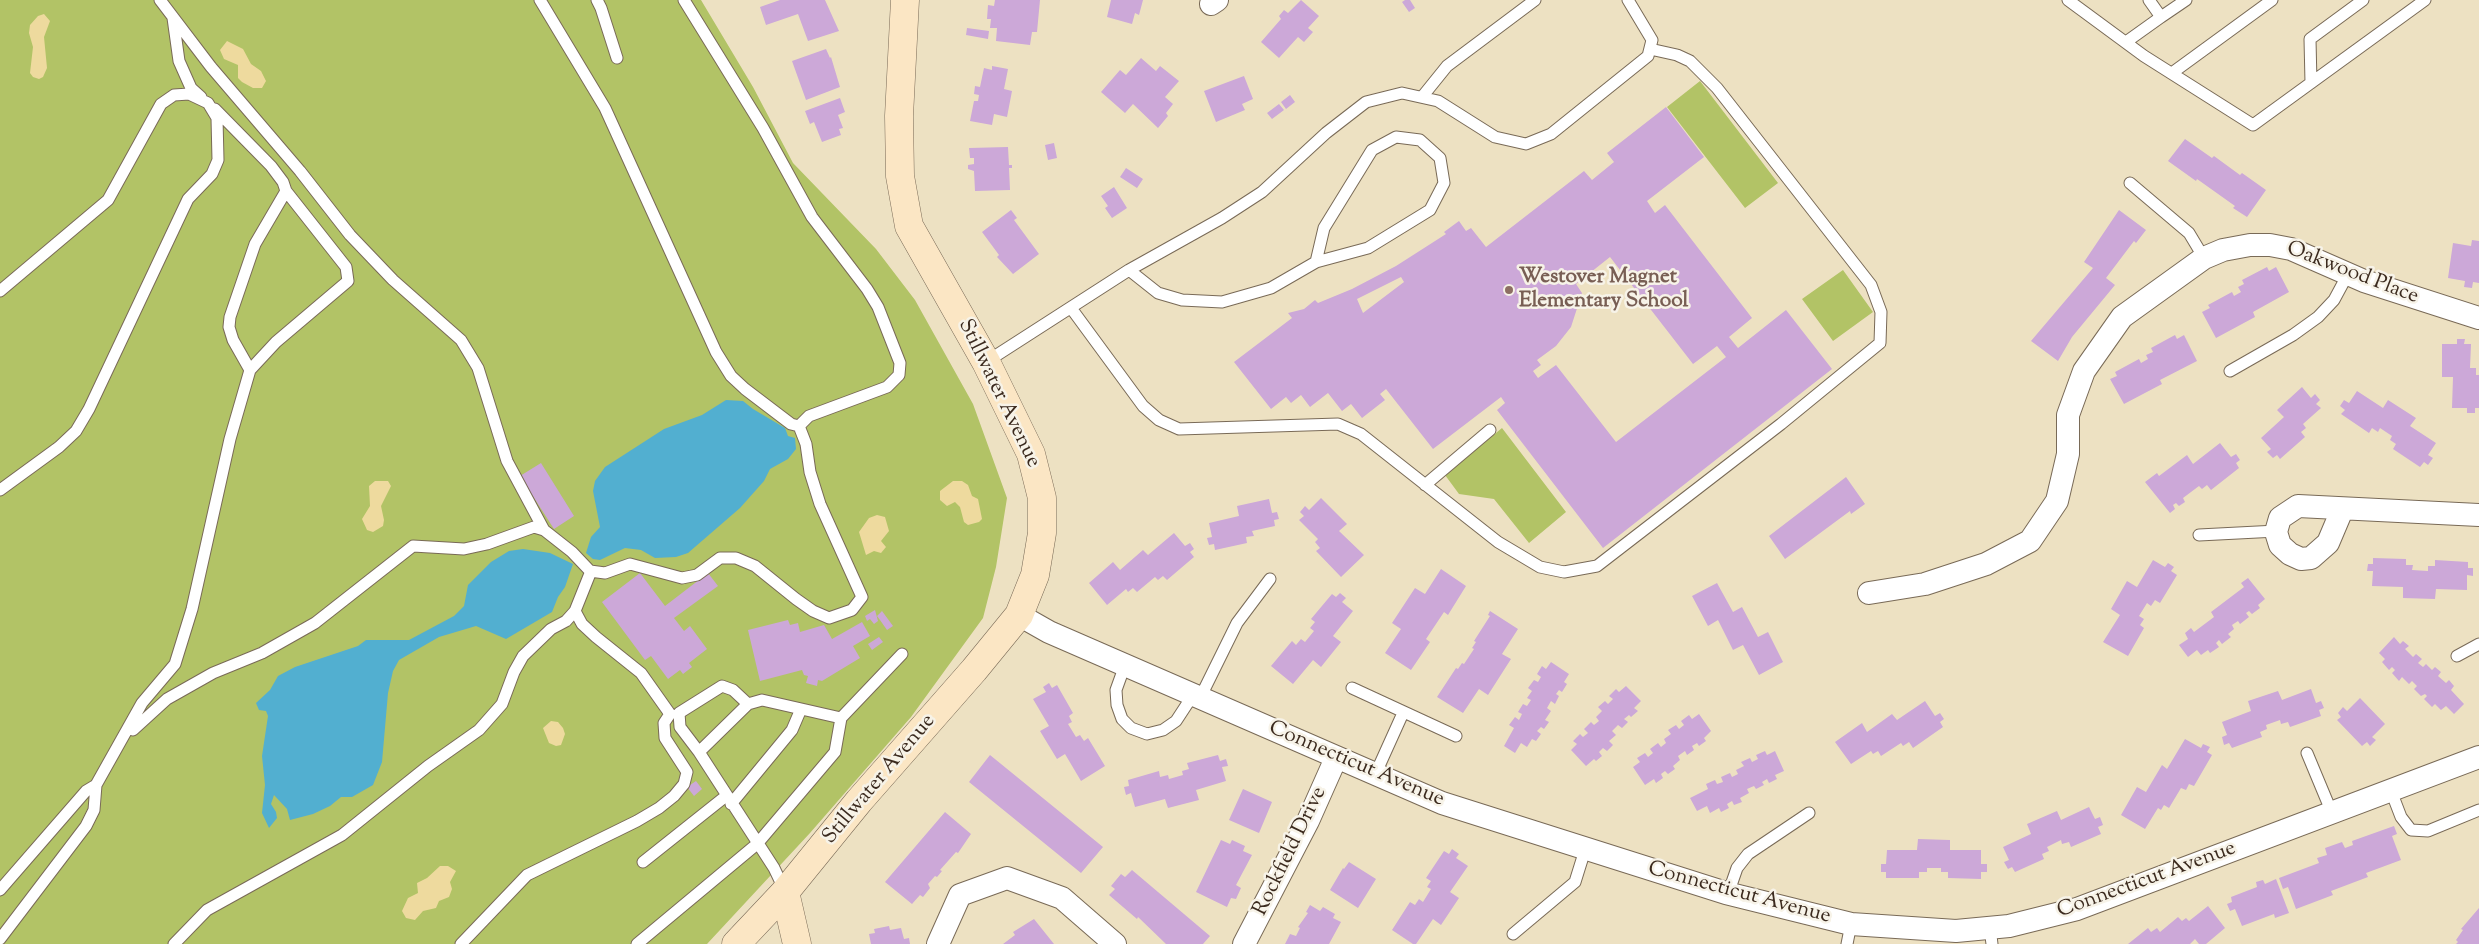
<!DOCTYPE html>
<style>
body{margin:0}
canvas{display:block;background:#ede1c2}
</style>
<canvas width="2479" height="944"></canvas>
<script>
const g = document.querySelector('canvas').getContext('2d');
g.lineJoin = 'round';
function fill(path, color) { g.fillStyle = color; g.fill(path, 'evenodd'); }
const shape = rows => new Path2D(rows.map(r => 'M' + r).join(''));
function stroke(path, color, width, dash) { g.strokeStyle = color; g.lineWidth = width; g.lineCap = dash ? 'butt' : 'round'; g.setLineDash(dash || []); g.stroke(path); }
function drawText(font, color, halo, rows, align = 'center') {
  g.font = font + ' "Sorts Mill Goudy",serif'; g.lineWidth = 5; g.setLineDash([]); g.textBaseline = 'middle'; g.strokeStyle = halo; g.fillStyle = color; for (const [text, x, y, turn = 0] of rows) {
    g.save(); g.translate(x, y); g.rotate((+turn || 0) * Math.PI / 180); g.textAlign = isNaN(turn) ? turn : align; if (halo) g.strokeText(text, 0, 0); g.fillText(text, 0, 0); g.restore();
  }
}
fill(shape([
 [0,0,701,0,753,87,793,163,876,249,915,300,973,404,1007,498,996,567,983,618,911,717,810,833,707,944,0,944],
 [1700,81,1778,183,1745,208,1667,107],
 [1843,270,1873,312,1833,341,1802,299],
 [1502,428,1566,512,1529,543,1494,499,1459,494,1445,475]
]), '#b2c366');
fill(shape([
 [44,14,50,21,44,37,47,68,43,77,39,79,33,77,30,73,33,47,29,33,30,25,38,16],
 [227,41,243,49,251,64,261,71,266,81,262,88,253,88,242,82,238,78,238,65,224,59,220,50],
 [375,481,388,481,391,486,381,506,384,520,383,526,373,532,367,530,362,519,370,506,369,486],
 [953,481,962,481,968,485,972,496,978,499,982,519,979,522,968,525,964,522,960,507,955,502,947,506,940,500,940,491],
 [877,515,885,517,889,531,881,541,886,547,881,553,874,551,866,555,859,532,869,518],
 [551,721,558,722,563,728,565,734,561,745,556,746,549,743,543,728],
 [440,866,448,866,456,871,450,882,452,889,449,897,439,901,436,908,423,911,415,920,406,918,402,911,408,898,418,893,417,883,427,878]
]), '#eeda9e');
fill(shape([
 [726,400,743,401,753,409,785,428,788,436,795,438,796,449,788,459,770,469,764,481,740,508,688,553,676,557,655,558,641,550,625,548,600,560,593,559,586,553,591,537,600,527,593,491,595,481,605,467,664,429,702,415],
 [523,549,550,553,573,564,565,587,558,597,552,612,506,639,476,626,439,637,399,660,393,671,388,693,382,762,373,785,352,797,341,797,330,806,313,814,290,820,287,809,274,795,271,804,276,812,277,818,269,828,262,813,265,785,262,756,268,716,266,711,259,710,256,703,270,690,278,676,295,667,358,646,366,640,409,640,454,616,464,606,468,585,491,562,509,551]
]), '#52afd0');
fill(shape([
 [780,0,825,0,839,31,808,41,798,14,766,25,760,7],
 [995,0,1040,0,1037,32,1032,32,1030,45,996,41,997,28,990,28,991,19,987,19,988,5,994,6],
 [1111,0,1143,0,1139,15,1135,13,1132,24,1107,17],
 [1301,0,1319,16,1308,28,1313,32,1304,42,1298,37,1279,58,1261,42,1281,19,1279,16,1284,10,1288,13],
 [1405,0,1410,0,1415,8,1409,12,1402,2],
 [967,28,989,31,988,39,966,35],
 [826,49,830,58,831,57,840,87,806,100,792,61],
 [1141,58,1156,71,1160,66,1179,81,1165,97,1173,104,1166,113,1168,116,1158,128,1133,104,1125,113,1101,92,1120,70,1126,75],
 [992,66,1008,69,1004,89,1012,91,1007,117,994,114,992,125,970,121,974,101,978,101,979,95,974,94,975,86,980,87,984,68,992,70],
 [1244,76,1253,99,1242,104,1245,110,1216,122,1204,91],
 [1290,95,1295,102,1286,109,1281,102],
 [840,98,845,112,838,115,843,128,839,129,841,135,822,142,814,122,810,124,805,111],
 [1279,104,1284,110,1272,119,1267,113],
 [1666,107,1704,157,1647,201,1655,213,1665,205,1752,318,1729,337,1738,348,1786,310,1832,369,1603,548,1497,410,1505,403,1501,397,1433,449,1386,389,1380,394,1385,400,1362,418,1351,404,1342,411,1328,393,1310,407,1301,395,1291,403,1286,397,1271,409,1234,362,1292,318,1288,313,1304,309,1315,300,1318,303,1352,289,1396,266,1446,234,1444,232,1459,221,1466,231,1471,228,1486,247,1584,171,1592,180,1614,162,1607,153],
 [1610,257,1693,364,1717,346,1726,357,1616,442,1556,365,1538,378,1533,371,1541,365,1537,360,1556,346,1571,327,1582,293,1576,284],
 [1401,277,1404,282,1363,313,1357,299],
 [2185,139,2212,158,2214,156,2240,175,2242,173,2266,190,2247,217,2233,208,2235,206,2197,179,2196,181,2168,161],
 [1054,143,1057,158,1048,160,1045,145],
 [1008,147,1009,165,1012,165,1012,168,1009,168,1010,190,975,191,974,171,968,169,968,165,974,164,974,158,970,158,969,148],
 [1126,168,1143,179,1137,188,1120,177],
 [1114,187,1127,208,1112,218,1105,208,1108,206,1101,196],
 [1011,210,1017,218,1014,220,1039,254,1013,274,997,257,999,255,982,232],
 [2119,210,2146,230,2136,243,2134,241,2106,278,2115,285,2072,337,2058,361,2031,341,2093,268,2084,262],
 [2472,240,2479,241,2479,283,2473,282,2472,288,2464,287,2465,281,2448,278,2453,243,2471,246],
 [2267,267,2269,271,2276,267,2289,292,2253,312,2255,317,2216,338,2202,312,2210,308,2208,305,2232,292,2234,296,2241,292,2238,287,2244,284,2242,280],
 [2175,335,2177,339,2184,335,2197,361,2160,380,2162,384,2124,404,2110,379,2117,376,2115,372,2139,359,2141,363,2148,359,2146,355,2153,352,2151,348],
 [2457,339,2465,339,2464,344,2471,344,2470,368,2476,368,2476,375,2479,375,2479,408,2475,408,2475,413,2467,413,2467,408,2452,408,2453,377,2442,377,2442,344,2457,344],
 [2302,387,2311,398,2315,394,2320,400,2316,404,2321,408,2303,424,2306,428,2301,432,2305,437,2280,459,2277,455,2273,458,2267,452,2271,449,2261,438,2284,417,2277,410],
 [2357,391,2383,408,2388,400,2416,418,2410,426,2436,443,2428,455,2433,458,2428,465,2424,462,2420,467,2393,449,2396,444,2390,440,2392,436,2380,428,2378,432,2372,428,2369,433,2341,414,2345,410,2340,406,2344,400,2349,403],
 [2220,443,2231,457,2236,454,2240,460,2236,463,2239,468,2211,490,2207,485,2202,489,2199,486,2183,498,2185,502,2179,506,2176,503,2173,505,2175,509,2170,513,2145,482,2157,473,2159,476,2187,455,2193,464],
 [541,463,574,516,554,529,520,476],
 [1846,477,1865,504,1851,514,1850,511,1785,559,1769,536],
 [1321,498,1347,524,1339,531,1364,555,1341,577,1316,551,1320,548,1315,542,1318,539,1299,520,1304,516,1300,512,1305,506,1309,510],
 [1269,499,1272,513,1277,512,1279,519,1274,520,1275,526,1252,531,1254,536,1246,537,1247,543,1215,550,1214,544,1209,545,1207,538,1212,537,1209,523,1239,516,1237,506],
 [1174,533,1185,546,1190,543,1194,549,1190,552,1194,557,1167,580,1163,576,1158,580,1155,577,1137,592,1133,588,1128,592,1126,589,1107,605,1089,583,1113,562,1120,570,1143,550,1148,555],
 [2373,558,2406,559,2406,565,2413,565,2412,570,2428,571,2428,566,2435,566,2435,560,2468,562,2468,568,2473,568,2473,576,2467,575,2467,590,2436,589,2435,599,2403,598,2403,587,2372,586,2373,571,2367,571,2368,564,2373,564],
 [2153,560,2165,567,2168,563,2174,567,2171,571,2177,575,2160,603,2155,600,2151,606,2147,603,2139,616,2144,619,2140,625,2144,628,2128,656,2103,642,2120,615,2111,609,2127,581,2137,587],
 [1441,569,1466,586,1448,615,1444,612,1426,639,1430,642,1411,670,1385,653,1401,629,1392,623,1415,588,1425,594],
 [640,573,665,606,708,573,718,586,674,618,684,631,690,626,707,649,689,663,692,667,683,674,680,670,668,679,651,656,645,660,602,602],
 [2248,578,2265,599,2258,605,2260,608,2252,614,2249,611,2246,613,2249,617,2240,624,2238,621,2232,625,2234,629,2228,634,2231,637,2222,644,2219,640,2216,643,2219,647,2210,653,2208,650,2201,655,2197,650,2188,657,2179,645,2188,639,2185,633,2191,628,2194,632,2214,617,2211,612,2244,587,2241,583],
 [1717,583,1733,612,1742,607,1758,637,1768,632,1783,662,1759,675,1743,645,1733,650,1718,620,1708,626,1692,596],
 [1340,593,1346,598,1342,602,1353,611,1333,636,1341,642,1321,667,1313,660,1293,684,1271,666,1292,641,1296,645,1301,639,1305,642,1314,631,1310,628,1315,622,1311,619,1332,594,1336,597],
 [875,610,878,621,874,624,870,619,867,621,865,616],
 [882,611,893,626,887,630,880,620,882,618,880,620,877,616],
 [1490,611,1518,629,1502,654,1511,659,1488,695,1479,689,1463,713,1437,697,1456,668,1458,669,1462,663,1464,664,1474,649,1472,648,1476,642,1474,641,1490,616,1488,615],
 [788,620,790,625,798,623,800,632,824,625,832,639,862,622,870,636,853,646,860,658,822,681,818,680,817,686,806,683,808,676,804,675,802,670,760,681,748,630],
 [879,637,883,642,872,650,868,644],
 [2394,637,2400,644,2403,641,2409,646,2405,649,2413,657,2416,654,2422,659,2418,663,2423,667,2426,664,2432,670,2435,667,2441,672,2438,676,2446,683,2449,680,2454,686,2451,690,2464,704,2454,714,2446,706,2441,710,2435,704,2432,707,2424,699,2427,696,2425,694,2421,696,2414,689,2417,686,2412,681,2409,684,2402,677,2399,681,2392,673,2395,670,2392,667,2389,670,2382,662,2385,659,2379,653],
 [1551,662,1569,674,1564,682,1567,684,1562,692,1559,690,1556,694,1559,696,1555,704,1551,701,1547,708,1551,711,1545,720,1549,722,1544,729,1541,727,1537,731,1541,734,1536,741,1532,739,1527,747,1521,743,1515,753,1504,746,1514,728,1509,725,1515,717,1519,720,1522,714,1518,712,1523,704,1527,706,1531,700,1527,698,1532,691,1528,688,1534,680,1538,682,1541,677,1537,674,1542,666,1546,669],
 [1049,683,1052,688,1057,685,1073,713,1069,716,1072,722,1068,724,1076,737,1080,735,1084,741,1088,738,1105,766,1081,781,1065,754,1057,759,1040,731,1049,726,1033,699,1046,692,1043,687],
 [1626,686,1641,701,1634,708,1638,711,1631,717,1629,715,1624,719,1628,722,1622,728,1618,725,1612,731,1616,735,1609,741,1613,745,1607,751,1603,748,1599,752,1602,756,1596,761,1594,759,1586,766,1571,750,1577,744,1573,741,1580,734,1583,737,1588,733,1584,729,1591,722,1594,725,1599,721,1596,717,1602,711,1598,707,1605,701,1608,704,1613,699,1609,696,1616,689,1619,692],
 [2311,689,2316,703,2321,701,2324,708,2319,710,2321,716,2290,727,2288,722,2281,724,2280,720,2266,725,2267,729,2260,732,2262,737,2232,748,2229,743,2224,745,2222,737,2227,735,2222,722,2251,711,2248,701,2278,691,2282,700],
 [2360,698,2385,724,2372,737,2376,740,2370,746,2367,742,2362,746,2337,720,2341,717,2338,713,2343,707,2347,711],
 [1925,701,1935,716,1940,713,1944,719,1940,722,1943,727,1913,748,1909,742,1903,746,1901,743,1881,756,1878,751,1873,754,1871,751,1851,764,1835,742,1862,723,1867,732,1892,714,1897,720],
 [1699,714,1711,731,1704,738,1706,741,1699,746,1697,743,1692,746,1694,750,1687,755,1685,751,1678,756,1680,760,1673,766,1675,769,1668,774,1665,771,1661,774,1663,778,1656,783,1654,779,1645,785,1633,767,1640,762,1637,758,1645,753,1648,757,1653,753,1650,749,1658,743,1661,747,1666,743,1664,739,1671,734,1668,730,1676,725,1679,729,1684,725,1681,721,1689,715,1692,719],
 [2185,739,2201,748,2203,744,2210,747,2207,752,2212,755,2194,786,2189,784,2186,790,2181,788,2169,808,2164,805,2161,810,2158,808,2145,829,2121,815,2137,787,2146,792,2162,765,2167,769],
 [1765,751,1767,755,1775,751,1784,771,1775,775,1777,779,1769,783,1767,779,1762,782,1764,785,1756,789,1754,786,1747,789,1749,793,1740,798,1742,802,1734,805,1732,801,1727,804,1729,808,1721,812,1719,808,1710,813,1707,806,1697,811,1690,798,1708,789,1706,784,1715,780,1717,784,1723,782,1721,777,1730,773,1732,777,1738,774,1736,770,1744,766,1741,762,1750,758,1752,762,1758,759,1756,755],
 [990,755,1103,847,1081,873,969,782],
 [1218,755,1220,761,1226,759,1228,766,1222,767,1226,781,1196,790,1199,800,1168,808,1165,799,1135,807,1131,793,1126,795,1124,787,1129,786,1128,780,1159,771,1160,777,1168,775,1169,779,1183,775,1182,771,1189,769,1187,763],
 [696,781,702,789,694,796,687,787],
 [1243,789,1272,802,1259,833,1229,820],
 [2089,807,2095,819,2100,817,2103,825,2098,827,2101,834,2071,847,2069,842,2062,844,2061,840,2047,847,2049,851,2042,854,2044,859,2015,872,2012,867,2008,869,2004,862,2009,860,2003,847,2031,834,2027,824,2057,811,2061,820],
 [945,812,971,834,958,853,956,852,940,870,942,871,937,877,935,876,928,884,930,888,923,897,920,895,912,904,885,882],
 [2394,826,2397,834,2392,836,2401,860,2366,873,2368,877,2331,891,2333,895,2296,909,2288,887,2283,889,2279,878,2319,863,2317,858,2327,855,2325,848,2342,842,2345,848,2353,845,2352,841],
 [1918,839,1950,840,1950,850,1981,850,1981,864,1987,864,1987,872,1981,872,1981,879,1948,878,1948,872,1941,872,1941,868,1927,868,1927,872,1919,872,1919,878,1886,878,1886,872,1881,872,1881,864,1886,864,1887,850,1917,850],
 [1221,840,1230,844,1232,840,1245,846,1243,851,1252,855,1236,885,1241,888,1236,899,1231,898,1227,907,1196,892],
 [1452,849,1459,854,1456,858,1468,866,1450,892,1459,898,1441,925,1433,919,1416,944,1413,944,1392,930,1410,902,1415,905,1419,899,1423,902,1431,889,1427,887,1431,881,1426,878,1444,851,1449,854],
 [1349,862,1376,879,1358,908,1330,890,1343,868,1344,869],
 [1132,870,1210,936,1203,944,1166,944,1138,917,1137,919,1109,895,1115,889,1111,886,1121,874,1125,877],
 [2276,879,2289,913,2275,918,2274,914,2242,926,2235,909,2230,911,2227,904,2232,902,2231,897,2257,887,2256,882,2263,880,2265,884],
 [1310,905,1320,911,1323,907,1335,914,1333,918,1341,922,1329,944,1285,944,1290,934,1296,936,1300,928,1298,927,1308,913,1306,912],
 [2208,906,2225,928,2206,944,2199,944,2195,939,2190,944,2128,944,2148,928,2151,932,2157,928,2160,932,2178,917,2182,921,2186,918,2189,921],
 [2479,908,2479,944,2456,944,2458,942,2456,940,2463,930,2461,929],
 [1034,919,1054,944,1003,944,1015,935,1013,932],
 [889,926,890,930,901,928,904,939,909,938,910,944,871,944,869,934,875,933,874,929]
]), '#cca8d8');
const lane = shape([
 [160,0,211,67,300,171,350,235,393,280,461,340,478,368,507,461,544,530,572,552,590,571,605,573,630,564,682,578,697,575,720,558,736,558,755,566,796,599,813,611,829,618,852,610,862,597,820,504,810,472,806,444,799,426,809,416,887,387,899,375,900,363,878,307,867,289,812,217,763,128,684,0],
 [540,0,605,108,716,352,731,376,745,389,791,424,799,426],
 [597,0,601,8,617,58],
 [2068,0,2144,56,2253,125,2425,0],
 [2161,17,2186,0],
 [173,18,179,61,191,88,201,97],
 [2126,42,2161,17,2149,0],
 [2172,73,2272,0],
 [2311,83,2310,39,2363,0],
 [1422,97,1447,66,1535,0],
 [215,109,271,166,283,182,286,191,255,244,230,317,229,327,233,340,250,370],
 [2130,183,2189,233,2204,258],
 [1129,270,1158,293,1182,300,1222,302,1271,288,1316,262,1368,248,1430,210,1444,183,1440,158,1420,140,1396,137,1372,150,1324,228,1316,262],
 [0,291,108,200,161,104,174,95,189,94,208,103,217,118,218,160,212,174,188,199,89,409,76,431,59,447,0,490],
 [1071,308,1143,406,1159,420,1179,429,1338,424,1361,434,1498,542,1540,567,1564,572,1597,566,1781,424,1880,343,1881,312,1871,285,1717,88,1690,61,1677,55,1650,49],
 [986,362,1129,270,1222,218,1262,192,1326,133,1366,102,1402,93,1438,101,1495,137,1526,144,1551,134,1648,56,1652,40,1628,0],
 [2230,371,2293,335,2318,317,2334,300,2348,274],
 [1425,485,1490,430],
 [2199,535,2277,531],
 [2457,656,2479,644],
 [1125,665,1116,690,1117,705,1122,719,1131,728,1147,734,1163,730,1176,721,1193,695],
 [1352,688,1456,736],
 [1200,698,1237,623,1270,579],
 [133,730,167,699,213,673,262,653,315,623,413,546,464,549,487,544,534,527,544,530],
 [699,752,680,727,679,713,722,686,733,690,748,704],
 [2307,753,2332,813],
 [1375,775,1403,713],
 [2391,791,2401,817,2411,830,2428,831,2479,810],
 [731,804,792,730,801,709],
 [643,862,726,796],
 [0,890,86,791,96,785],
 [785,891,774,868,699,752,748,704,762,700,841,718],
 [1728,894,1737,868,1748,854,1809,813],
 [1990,928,1992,944],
 [1513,934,1575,882,1585,850],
 [0,939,86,826,94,810,96,785,142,703,175,664,192,609,230,439,250,370,276,342,348,281,346,267,286,191],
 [174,944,207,910,342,835,428,766,479,730,502,704,514,672,523,656,551,629,566,621,575,611,591,571],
 [461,944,527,875,637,821,659,808,674,796,684,784,687,772,665,738,664,723,670,714,641,673,596,637,582,624,575,611],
 [637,944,757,844,835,752,841,718,902,654],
 [1847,944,1851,924]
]);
const street = shape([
 [1211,4,1217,0],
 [2342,510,2328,543,2311,558,2301,559,2290,554,2280,545,2276,532,2280,518,2298,506,2479,515],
 [1869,593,1925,584,1986,564,2030,541,2057,501,2068,454,2068,415,2084,371,2122,317,2204,258,2223,250,2250,245,2270,245,2291,249,2364,281,2479,318],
 [1019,615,1049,632,1442,803,1726,893,1851,924,1956,931,2009,926,2077,909,2479,757],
 [938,944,960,895,1007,878,1062,898,1115,944],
 [1244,944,1308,821,1336,758]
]);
const secondary = shape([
 [785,892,797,944],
 [736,944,785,892,859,801,974,670,1019,615,1035,575,1042,533,1042,498,1031,454,986,362,909,226,900,176,899,116,905,0]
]);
stroke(lane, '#796a57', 13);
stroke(street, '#796a57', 24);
stroke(secondary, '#796a57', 29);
stroke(lane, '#fff', 11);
stroke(street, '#fff', 22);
stroke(secondary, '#fbe6c4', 28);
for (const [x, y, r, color] of [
 [1509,290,5,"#8d6e63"]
]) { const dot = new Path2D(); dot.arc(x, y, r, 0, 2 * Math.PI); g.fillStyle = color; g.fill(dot); stroke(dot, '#f7f3e8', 2); }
drawText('21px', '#3b2a1e', '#f7f3e8', [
 ["Oakwood Place",2352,274,21],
 ["Stillwater Avenue",998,394,64],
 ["Connecticut Avenue",1356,765,23],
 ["Stillwater Avenue",880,780,-50],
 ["Rockfield Drive",1291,852,-64],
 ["Connecticut Avenue",2147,881,-20],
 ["Connecticut Avenue",1739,894,15]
]);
drawText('bold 21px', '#785e54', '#f7f3e8', [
 ["Westover Magnet",1519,278],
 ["Elementary School",1519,302]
], 'left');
</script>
